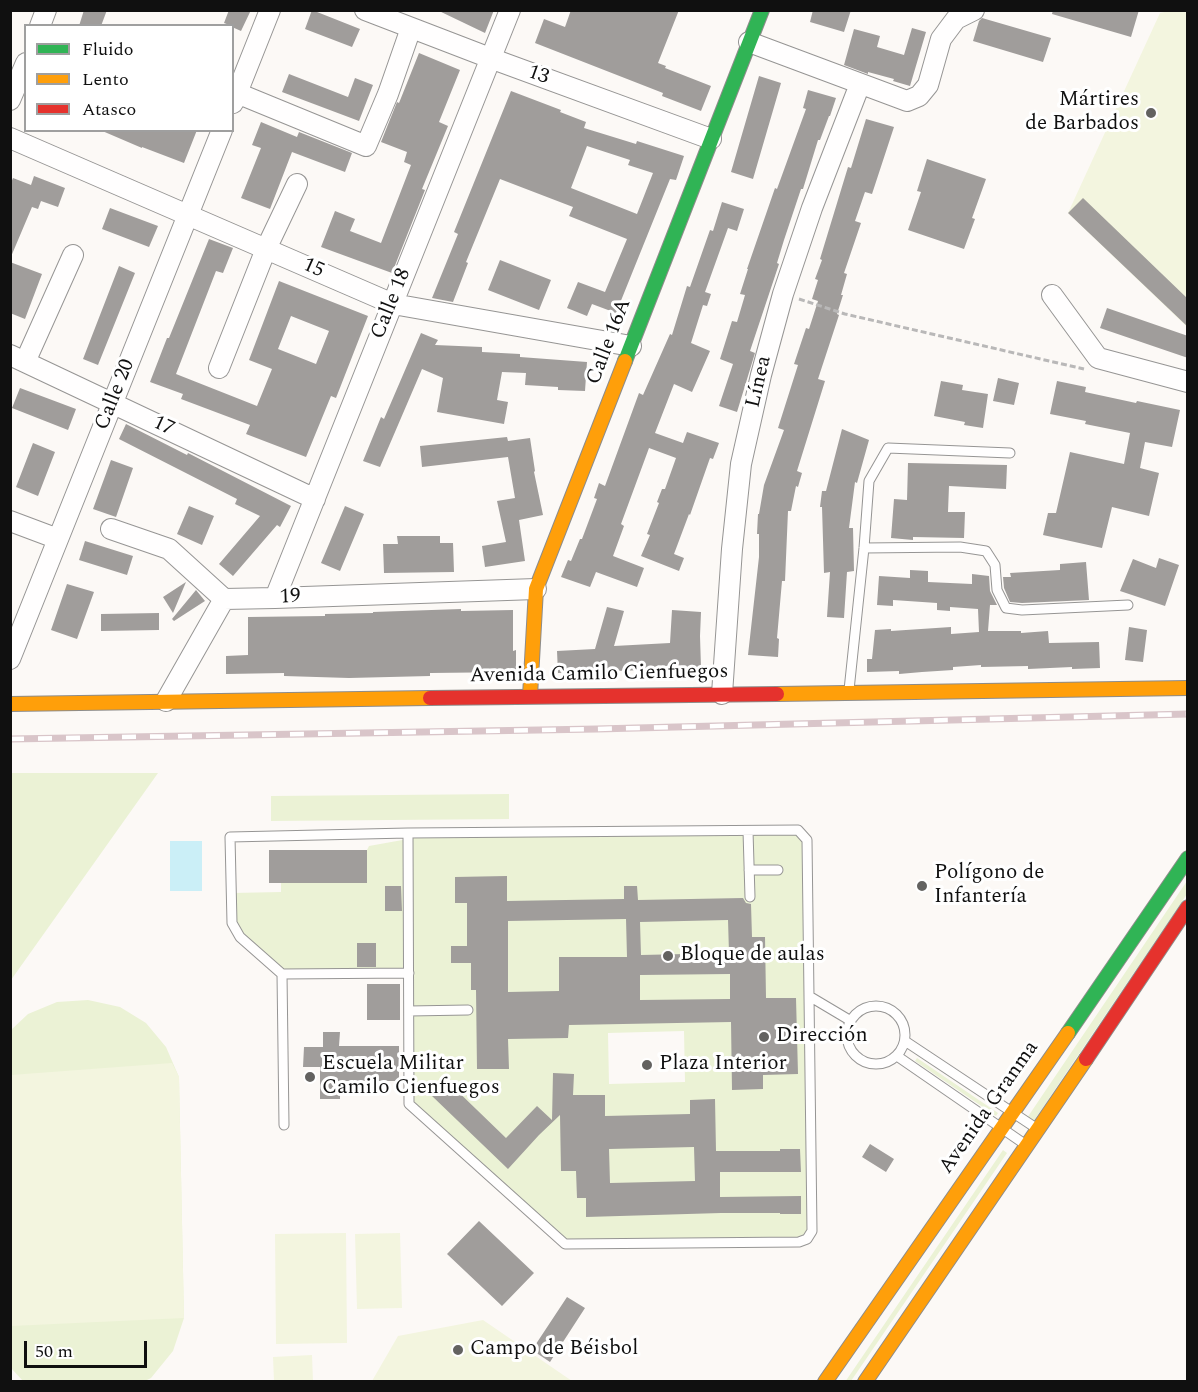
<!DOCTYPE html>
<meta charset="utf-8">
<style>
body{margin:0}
#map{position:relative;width:1198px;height:1392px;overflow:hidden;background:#fcf9f6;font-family:Spectral,serif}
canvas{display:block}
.frame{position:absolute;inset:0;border:12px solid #101010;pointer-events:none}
.legend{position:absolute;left:24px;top:24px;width:210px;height:108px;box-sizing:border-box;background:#fff;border:2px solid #9f9f9f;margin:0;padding:8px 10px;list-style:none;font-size:18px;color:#101010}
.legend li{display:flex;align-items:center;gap:12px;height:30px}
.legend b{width:30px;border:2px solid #9f9f9f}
.scale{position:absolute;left:24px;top:1341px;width:123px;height:27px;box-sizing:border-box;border:3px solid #101010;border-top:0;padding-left:8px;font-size:18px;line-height:21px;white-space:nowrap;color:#101010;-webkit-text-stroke:4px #fff;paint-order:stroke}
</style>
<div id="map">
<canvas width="1198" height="1392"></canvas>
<div class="frame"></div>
<ul class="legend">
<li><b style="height:8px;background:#30b455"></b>Fluido</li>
<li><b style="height:8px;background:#ff9f0a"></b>Lento</li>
<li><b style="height:8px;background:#e5322d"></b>Atasco</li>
</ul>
<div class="scale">50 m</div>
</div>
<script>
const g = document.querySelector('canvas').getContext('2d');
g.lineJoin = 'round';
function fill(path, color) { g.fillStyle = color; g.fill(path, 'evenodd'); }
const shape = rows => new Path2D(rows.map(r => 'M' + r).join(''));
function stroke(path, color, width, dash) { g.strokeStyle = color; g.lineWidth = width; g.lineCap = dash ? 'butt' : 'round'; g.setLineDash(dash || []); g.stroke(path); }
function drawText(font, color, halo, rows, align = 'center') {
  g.font = font + ' Spectral,serif'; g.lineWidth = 6; g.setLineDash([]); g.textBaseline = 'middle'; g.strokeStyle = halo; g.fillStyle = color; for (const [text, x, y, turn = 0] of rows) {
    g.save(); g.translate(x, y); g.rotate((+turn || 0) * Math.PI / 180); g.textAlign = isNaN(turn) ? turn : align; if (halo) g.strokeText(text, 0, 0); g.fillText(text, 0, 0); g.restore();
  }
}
fill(shape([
 [11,773,158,773,11,980,10,773],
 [509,794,509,819,271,821,271,796],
 [405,830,798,830,807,841,812,1231,807,1239,565,1244,409,1104,408,973,282,974,232,923,232,893,281,892,281,883,367,883,367,850,369,846,408,839],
 [684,1031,685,1082,609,1084,608,1033],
 [1187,881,1187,894,1033,1122,1027,1118],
 [88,1000,120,1007,146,1023,166,1047,179,1077,184,1318,173,1351,151,1378,145,1381,23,1381,11,1368,11,1030,28,1014,57,1002],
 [917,1058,998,1113,996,1116,915,1061],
 [1003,1150,1007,1153,851,1381,845,1382]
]), '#ebf2d5');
fill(shape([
 [1168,11,1187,11,1187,324,1186,326,1068,213,1160,13],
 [172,1063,179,1077,184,1318,11,1326,11,1075],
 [346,1233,347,1343,276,1344,275,1234],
 [400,1233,402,1308,357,1309,355,1234],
 [483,1320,572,1381,372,1381,398,1336],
 [312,1355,313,1381,274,1381,273,1357]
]), '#f3f5df');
fill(shape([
 [170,841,202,841,202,891,170,891]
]), '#cbeff7');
fill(shape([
 [84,10,107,10,101,26,79,26],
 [229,10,251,10,241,31,232,27,232,26,224,23],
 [312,10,360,29,352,47,305,29],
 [437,10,494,10,485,33],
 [571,10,679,10,658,63,666,66,665,68,711,86,701,111,662,96,663,93,535,43,544,19,565,27],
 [813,10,851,10,844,32,810,22],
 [1053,10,1139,10,1131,37,1052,14],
 [982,18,1051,38,1043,62,973,41,979,21],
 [912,28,926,32,910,86,893,81,894,79,868,72,868,74,844,65,854,29,880,36,877,47,904,55],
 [419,53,460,70,439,122,448,126,422,189,425,190,392,273,321,247,335,211,355,219,350,231,381,243,411,165,404,162,407,152,381,142,397,102,399,103],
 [289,74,348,97,355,78,373,85,359,121,282,92],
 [759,76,781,83,753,179,731,172],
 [808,90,836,98,830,116,829,116,820,140,818,140,803,189,801,189,784,240,777,263,779,264,750,351,755,353,737,412,719,406,733,364,720,359,732,321,737,322,745,295,740,294,748,269,747,269,775,188,777,189,806,109,803,108],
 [511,91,561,110,560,112,586,122,584,128,636,144,637,141,684,156,676,180,670,179,616,313,592,304,587,316,567,308,578,282,605,292,627,239,569,216,573,207,500,179,466,262,468,263,453,302,432,298,458,234,454,232],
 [587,146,630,160,628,165,653,173,637,214,571,188],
 [866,119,894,127,872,194,865,192,855,221,861,223,844,273,847,274,841,295,843,295,837,314,839,315,818,379,825,381,797,471,802,473,798,487,796,486,791,511,788,511,785,581,782,581,777,638,779,639,778,657,748,655,759,557,759,534,757,534,758,514,759,514,764,485,784,430,778,428,798,365,794,364,806,328,809,329,818,301,812,299,818,280,815,279,822,260,820,259,848,167,851,168],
 [261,122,297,137,299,132,352,153,345,172,292,152,270,209,241,198,261,148,252,145],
 [100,130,197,130,184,163,142,147,142,148],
 [927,159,986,179,972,218,975,219,964,249,908,230,921,192,917,191],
 [34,176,65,188,58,207,41,201,38,209,32,207,10,259,10,185,13,178,31,185],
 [1083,198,1188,299,1188,327,1068,213],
 [722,202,744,209,737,231,728,228,705,292,711,294,707,306,703,305,691,343,710,351,692,392,674,384,655,433,683,443,687,432,719,443,713,459,710,458,690,515,689,514,674,554,684,558,679,571,641,556,650,535,647,534,659,503,657,502,662,489,665,489,676,458,649,448,621,524,624,526,613,556,644,568,637,587,596,572,590,587,561,577,568,560,571,561,580,539,582,539,597,499,594,498,599,483,605,486,639,393,643,395,670,334,672,335,687,286,690,287,710,230,713,231],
 [110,208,158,226,149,247,102,229],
 [209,239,233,248,223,273,216,271,176,374,257,406,272,369,249,360,279,281,368,316,336,398,331,396,306,457,246,434,250,425,181,399,183,394,150,382,167,338,169,338],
 [291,316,329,331,316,364,278,349],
 [500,260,551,280,539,310,488,290],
 [10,262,42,274,25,319,10,313],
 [119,266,135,273,98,365,83,359],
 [1107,308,1188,336,1188,358,1100,328],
 [421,333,438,340,435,345,482,347,482,352,520,354,520,357,587,362,585,391,558,390,558,387,525,385,526,373,502,372,497,400,508,402,504,424,437,412,443,378,422,369,380,467,363,461,381,417,384,419],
 [998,378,1019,383,1014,405,993,401],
 [941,381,963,385,962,390,988,394,983,428,964,425,965,422,934,416],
 [1057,381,1086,387,1085,392,1136,403,1137,401,1180,410,1172,447,1145,442,1140,468,1159,473,1149,516,1112,507,1102,548,1043,535,1048,513,1056,513,1070,452,1124,464,1130,433,1085,424,1086,421,1050,414],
 [20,388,76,409,68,430,12,408],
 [126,424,187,455,188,453,291,506,280,527,277,525,233,576,219,564,260,516,235,504,237,499,119,439],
 [842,429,869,440,857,483,855,482,849,528,853,528,854,571,847,572,844,618,827,617,830,572,824,573,822,507,820,507,822,491,826,491],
 [507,437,508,441,530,438,535,471,534,472,543,515,519,520,525,561,485,567,482,546,506,542,497,501,515,498,508,457,422,467,420,446],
 [33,443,55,452,38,496,16,487],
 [111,460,133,468,116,517,93,509],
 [908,463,1007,465,1006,489,949,486,948,512,965,512,964,538,913,537,913,540,891,538,894,499,907,500],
 [189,506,214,516,202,545,177,534],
 [345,506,364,514,340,571,321,563],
 [397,536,440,536,440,543,453,543,454,572,384,573,383,544,398,544],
 [85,541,133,556,127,575,79,560],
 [1159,558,1179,565,1165,606,1120,591,1133,559,1156,568],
 [1086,562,1089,600,1022,603,1010,602,1004,588,1003,577,1011,577,1010,573,1060,570,1060,564],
 [910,570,928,571,928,582,972,584,972,574,989,576,990,591,997,605,990,605,988,631,1021,631,1021,633,1048,631,1049,643,1099,642,1100,668,1072,669,1072,667,1028,669,1028,666,981,667,981,665,953,667,953,670,922,672,899,674,899,671,867,672,867,659,872,659,875,630,891,629,891,631,951,627,951,634,979,632,978,609,950,607,950,611,937,610,937,603,893,600,893,606,877,605,879,576,910,578],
 [186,582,173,613,163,597],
 [67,584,94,592,77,639,51,630],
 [196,590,205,601,174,621,172,619],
 [607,607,624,611,614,646,670,643,672,610,701,612,700,636,701,668,558,673,557,651,595,649],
 [461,609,461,611,513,610,513,651,516,650,516,672,430,673,430,676,349,678,284,676,284,673,226,674,226,656,248,655,248,617,325,616,325,614,373,613,373,612],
 [159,613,159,630,101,631,101,614],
 [1129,627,1147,630,1143,662,1125,660],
 [269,850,367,850,367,883,269,883],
 [507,876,507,901,624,899,624,886,637,886,638,900,743,898,746,903,751,904,752,937,765,937,766,998,796,998,798,1074,763,1075,763,1089,732,1090,731,1022,569,1025,568,1038,508,1039,509,1069,477,1069,476,990,471,990,471,963,451,963,451,946,467,946,467,903,455,903,455,877],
 [626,919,627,957,559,957,559,991,508,992,508,921],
 [728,920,729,953,641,955,640,922],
 [730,974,730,999,640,1000,640,975],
 [385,886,401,886,402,911,385,911],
 [357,943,376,943,376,967,357,967],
 [367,984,400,984,400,1020,367,1020],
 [323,1032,340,1032,339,1046,399,1046,399,1081,340,1081,340,1099,320,1099,320,1067,303,1067,304,1047,323,1047],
 [553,1073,574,1074,573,1095,605,1095,605,1116,690,1114,690,1100,715,1099,716,1151,780,1151,780,1149,800,1149,801,1172,720,1172,720,1197,801,1196,801,1214,780,1214,780,1213,721,1213,586,1217,586,1198,577,1198,576,1171,561,1171,560,1115,539,1135,508,1169,432,1096,447,1081,506,1138,537,1106,552,1120],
 [694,1147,695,1181,610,1183,609,1149],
 [870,1144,894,1159,886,1172,862,1157],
 [479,1221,534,1273,502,1306,447,1254],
 [567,1297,585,1308,550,1362,532,1350]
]), '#a09d9b');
const lane = shape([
 [864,548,960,547,986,551,995,565,997,590,1006,608,1022,610,1128,605],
 [849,690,864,548,869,481,888,448,1010,453],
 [798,830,807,840,812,1231,807,1239,799,1242,565,1244,409,1104,408,833,798,830],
 [748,831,750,897],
 [408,833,230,837,232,923,240,937,282,974,409,973],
 [749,870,778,870],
 [282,974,284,1125],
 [809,996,851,1021],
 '847 1035a29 29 0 1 1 58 0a29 29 0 1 1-58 0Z',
 [409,1011,468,1010],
 [905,1041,1036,1128],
 [897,1056,1026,1145]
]);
const street = shape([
 [365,10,490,58,711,139],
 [40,26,46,10],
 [749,42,907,101,919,96,928,85,941,39,956,19,974,10],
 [232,91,366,146,388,94,411,28],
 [10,100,26,63],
 [233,103,270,10],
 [10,138,393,304,631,346],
 [1052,295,1098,358,1188,382],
 [10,355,315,499],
 [25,362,73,255],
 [219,368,266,249,297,184],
 [10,521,58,539],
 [111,529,169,549,224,599,275,598,536,589],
 [275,598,510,10],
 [10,659,222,130],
 [722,694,732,549,741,464,761,375,783,294,812,208,860,84],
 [166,701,224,599]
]);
const fast = shape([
 [625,361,762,10],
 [1068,1033,1188,858]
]);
const slow = shape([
 [777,694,1188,688],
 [530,696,536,589,625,361],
 [10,704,430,698],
 [825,1382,1068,1033],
 [865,1382,1086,1059]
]);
const jam = shape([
 [430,698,777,694],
 [1086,1059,1188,907]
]);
stroke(lane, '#969594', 11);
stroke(street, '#969594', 22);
stroke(fast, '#8d8c8a', 16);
stroke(slow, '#8d8c8a', 16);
stroke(jam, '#8d8c8a', 16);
stroke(shape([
 [799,299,845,314,1084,369]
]), '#b9b8b8', 3, [6, 3]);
stroke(lane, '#fffefe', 9);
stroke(street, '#fffefe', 20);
stroke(fast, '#30b455', 14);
stroke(slow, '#ff9f0a', 14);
stroke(jam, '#e5322d', 14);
const rail = shape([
 [10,739,597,729,1188,714]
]);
stroke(rail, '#d9c5c9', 7);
stroke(rail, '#fff', 4.5, [14]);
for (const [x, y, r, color] of [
 [1151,113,6,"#636260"],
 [922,886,6,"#636260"],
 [668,956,6,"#636260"],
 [764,1037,6,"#636260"],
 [647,1065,6,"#636260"],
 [310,1077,6,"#636260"],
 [458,1350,6,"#636260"]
]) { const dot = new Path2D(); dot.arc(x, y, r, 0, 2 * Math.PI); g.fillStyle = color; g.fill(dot); stroke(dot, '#fff', 2); }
drawText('21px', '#101010', '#fff', [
 ["13",538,76,20],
 ["15",313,269,24],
 ["Calle 18",392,304,-68],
 ["Calle 16A",610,342,-69],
 ["Línea",760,382,-77],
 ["Calle 20",116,395,-68],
 ["17",163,427,25],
 ["19",290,598,-2],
 ["Avenida Camilo Cienfuegos",599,675,-1],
 ["Avenida Granma",990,1108,-55]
]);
drawText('21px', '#101010', '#fff', [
 ["Mártires",1139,101,"right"],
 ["de Barbados",1139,125,"right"],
 ["Polígono de",934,874],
 ["Infantería",934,898],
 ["Bloque de aulas",680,956],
 ["Dirección",776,1037],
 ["Escuela Militar",322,1065],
 ["Camilo Cienfuegos",322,1089],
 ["Plaza Interior",659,1065],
 ["Campo de Béisbol",470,1350]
], 'left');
</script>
